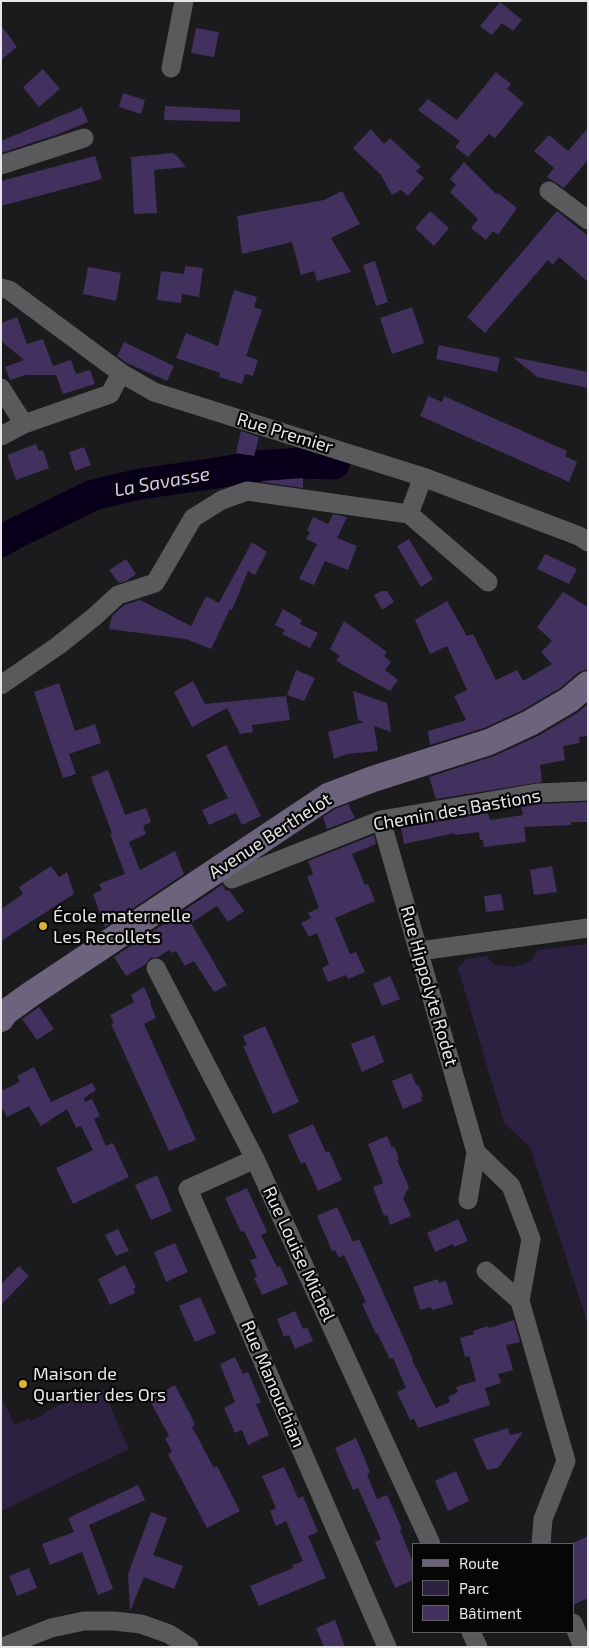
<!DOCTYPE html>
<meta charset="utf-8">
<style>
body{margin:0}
#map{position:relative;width:589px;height:1648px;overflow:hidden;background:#1b1a1d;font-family:"Exo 2",sans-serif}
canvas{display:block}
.frame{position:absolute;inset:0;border:2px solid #e7e6e8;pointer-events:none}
.legend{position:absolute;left:412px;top:1543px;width:162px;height:90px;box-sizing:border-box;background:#060606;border:1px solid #606060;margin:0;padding:6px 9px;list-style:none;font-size:15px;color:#e7e6e8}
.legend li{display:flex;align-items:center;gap:10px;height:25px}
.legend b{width:25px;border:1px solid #606060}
</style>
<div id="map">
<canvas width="589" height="1648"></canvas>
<div class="frame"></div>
<ul class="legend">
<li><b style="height:6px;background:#6c637c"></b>Route</li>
<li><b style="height:14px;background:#2d2141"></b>Parc</li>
<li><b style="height:14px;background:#42315e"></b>Bâtiment</li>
</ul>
</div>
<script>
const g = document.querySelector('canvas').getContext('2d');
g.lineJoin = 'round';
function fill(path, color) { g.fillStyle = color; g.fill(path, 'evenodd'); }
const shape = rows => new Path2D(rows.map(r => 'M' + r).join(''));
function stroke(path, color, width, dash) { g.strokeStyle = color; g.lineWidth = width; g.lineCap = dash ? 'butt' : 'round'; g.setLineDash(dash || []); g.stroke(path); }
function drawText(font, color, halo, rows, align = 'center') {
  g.font = font + ' "Exo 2",sans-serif'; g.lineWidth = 4.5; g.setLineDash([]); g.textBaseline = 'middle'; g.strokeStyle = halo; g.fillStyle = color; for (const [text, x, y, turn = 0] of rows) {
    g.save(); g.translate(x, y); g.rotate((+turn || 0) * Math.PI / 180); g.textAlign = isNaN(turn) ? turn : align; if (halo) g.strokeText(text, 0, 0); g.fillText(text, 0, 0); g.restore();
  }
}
fill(shape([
 [588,944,588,1324,530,1147,504,1123,458,968,466,959,487,956,491,962,497,965,515,967,532,960,537,950],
 [103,1389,129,1449,1,1511,1,1396,15,1425,29,1418,31,1421,45,1414,45,1412,60,1405]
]), '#2d2141');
stroke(shape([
 [1,542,12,535,93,495,140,484,210,474,258,466,300,463,334,464]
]), '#08001a', 31);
fill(shape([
 [500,2,522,20,513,31,502,23,492,35,480,26],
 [1,25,17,47,1,60],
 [196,28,219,32,214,57,191,53],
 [43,69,60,89,39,107,23,87],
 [496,72,511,84,507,89,524,103,495,138,489,134,468,157,455,147,460,141,418,110,428,99,457,120],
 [123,93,145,100,141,114,119,107],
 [165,106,240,110,240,122,164,120],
 [82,107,88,122,56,135,1,153,1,141],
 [588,128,588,160,564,188,547,177,554,168,534,151,549,135,568,151],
 [371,129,384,144,390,138,421,167,416,171,424,178,408,196,401,190,392,195,381,175,353,148],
 [173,153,178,157,186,167,154,170,157,213,134,214,131,157],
 [95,156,102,179,1,206,1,181],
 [464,162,497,195,498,193,517,208,498,235,493,231,486,240,471,228,478,219,450,192,456,185,450,179],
 [342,191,360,224,331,238,351,272,317,281,314,271,301,275,292,242,242,254,237,216,324,200],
 [430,211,449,228,434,246,415,228],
 [557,211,588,236,588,282,559,257,553,265,548,260,485,333,467,317],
 [375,261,388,302,376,306,363,265],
 [185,266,203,268,199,297,182,294,181,303,157,300,161,271,184,274],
 [88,267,121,273,116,301,83,294],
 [234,290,257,297,254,307,262,310,246,356,258,360,253,376,245,374,242,384,219,377,220,373,176,358,186,333,218,346],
 [412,307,424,343,392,354,380,318],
 [17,317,27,344,43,339,54,369,53,366,71,360,76,374,90,370,95,384,63,394,56,375,26,375,10,380,5,367,24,360,1,341,1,323],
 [124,342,174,366,167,381,127,363,117,356],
 [439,345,500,358,497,372,436,359],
 [513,357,588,372,588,388,537,377],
 [428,396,442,402,444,396,567,451,565,456,577,462,569,482,420,416],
 [241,431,259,437,254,456,236,453],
 [36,444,39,451,43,450,49,468,16,480,7,455],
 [84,447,91,465,75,471,69,452],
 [303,478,303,488,262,482,262,481],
 [333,514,347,517,337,538,357,546,348,570,325,561,314,585,299,579,317,544,306,539,310,532,307,531,313,517,328,524],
 [409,539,433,579,421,587,397,546],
 [252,542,267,552,255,575,248,571,232,610,230,609,211,649,186,639,109,629,112,616,124,605,140,600,191,626,206,596,219,603],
 [545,554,577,569,569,584,537,569],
 [126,559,136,574,126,581,119,583,109,570],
 [382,591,387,591,394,602,382,610,374,595],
 [563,592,588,607,588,669,579,672,560,688,523,710,484,728,430,745,428,731,466,720,454,696,467,690,447,646,430,654,415,620,447,601,467,636,473,634,496,680,517,670,523,681,552,664,541,652,552,641,537,627],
 [283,609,302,620,300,624,318,633,310,648,282,634,285,630,275,625],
 [344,621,387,652,384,656,391,662,385,670,398,680,390,691,344,666,336,660,340,656,330,649],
 [296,670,315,678,304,701,287,695],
 [193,681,205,704,286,696,290,720,252,725,253,732,240,734,227,708,192,727,174,692],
 [59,683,75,731,95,724,101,743,69,754,76,774,63,778,34,692],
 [353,691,387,703,391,732,374,726,378,751,347,754,334,759,328,732,364,722,358,720],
 [588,704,588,736,579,737,580,743,563,746,565,760,540,765,542,782,436,799,429,777,494,756,538,736,577,713],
 [226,745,261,816,242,825,236,813,209,825,202,810,228,798,206,755],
 [108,770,125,815,146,808,151,822,143,826,146,834,129,842,140,870,175,851,184,874,105,927,93,894,102,890,99,884,125,874,110,834,112,833,91,777],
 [588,802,588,822,571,822,571,825,524,827,524,825,526,842,484,847,483,840,480,840,479,832,455,835,455,833,404,844,401,828,488,813,490,820,523,815,521,807,538,804],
 [348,804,355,818,327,829,323,817,335,809],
 [374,835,376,844,352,854,365,885,368,884,375,901,335,918,350,954,356,952,365,972,348,979,346,975,328,982,322,968,329,964,317,933,309,937,301,923,311,918,308,913,319,908,307,877,313,874,308,861],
 [51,866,59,877,67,872,74,894,1,941,1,909,23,894,19,887],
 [552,866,557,892,534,895,530,870],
 [222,885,226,891,229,890,244,911,228,922,217,906,191,923,227,985,214,992,194,961,185,966,176,951,171,953,169,950,158,957,150,958,146,964,126,976,114,957],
 [501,894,504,910,486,912,484,896],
 [390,976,400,999,382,1006,373,984],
 [144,987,151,1002,150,1003,156,1018,144,1024,196,1140,169,1151,111,1024,114,1023,110,1015,134,1002,131,995],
 [39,1007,54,1029,37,1040,22,1019],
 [265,1026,299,1102,273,1114,243,1046,247,1045,243,1036],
 [374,1035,384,1062,362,1072,351,1044],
 [34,1067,51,1102,92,1083,96,1090,84,1098,85,1102,92,1099,100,1116,94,1119,106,1146,113,1143,129,1177,73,1204,56,1168,93,1150,81,1126,76,1128,67,1109,41,1126,29,1106,7,1117,1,1106,1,1091,20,1082,17,1076],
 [411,1073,416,1085,418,1084,423,1096,421,1097,422,1101,403,1109,392,1081],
 [313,1124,326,1153,329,1151,342,1180,318,1191,305,1162,301,1164,288,1135],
 [387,1136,392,1148,394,1146,399,1159,397,1160,409,1187,403,1198,411,1216,390,1225,387,1215,384,1216,373,1187,383,1183,368,1144],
 [157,1175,172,1211,151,1220,135,1185],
 [247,1188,267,1232,261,1235,277,1267,280,1266,288,1284,262,1295,254,1278,257,1276,250,1260,257,1258,244,1231,241,1232,225,1198],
 [337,1207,353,1242,359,1239,413,1359,412,1360,436,1408,450,1402,448,1397,458,1392,456,1387,476,1381,469,1356,465,1357,460,1338,474,1334,473,1331,488,1326,489,1328,514,1320,520,1342,506,1345,513,1370,498,1374,501,1383,485,1388,490,1405,418,1428,414,1419,410,1420,397,1392,406,1388,393,1358,390,1359,377,1333,376,1334,362,1304,366,1302,344,1255,339,1258,335,1250,332,1251,317,1216],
 [458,1219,468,1241,454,1247,453,1244,435,1252,427,1233],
 [118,1229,129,1251,116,1256,105,1235],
 [175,1243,188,1272,166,1282,154,1252],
 [125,1265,136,1287,133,1289,135,1293,110,1305,98,1279],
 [19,1266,29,1276,1,1305,1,1284],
 [438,1279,439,1283,446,1281,453,1304,432,1310,431,1307,420,1310,413,1287],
 [200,1297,216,1333,195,1342,179,1306],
 [295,1311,303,1329,307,1327,313,1341,295,1349,289,1335,284,1337,277,1319],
 [235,1357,243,1374,248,1372,261,1402,256,1404,269,1435,248,1445,242,1430,235,1433,224,1408,235,1402,220,1364],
 [175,1385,195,1424,192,1427,214,1468,217,1466,240,1511,207,1528,168,1454,172,1452,165,1438,169,1436,149,1399],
 [508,1428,510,1435,523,1432,498,1468,487,1470,473,1439],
 [356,1438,370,1472,367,1474,377,1499,387,1495,402,1529,400,1530,413,1562,413,1580,395,1588,375,1542,381,1539,358,1488,353,1490,335,1448],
 [284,1467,298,1498,303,1496,318,1532,308,1536,326,1578,259,1606,250,1586,293,1568,292,1565,303,1561,286,1521,276,1526,270,1511,276,1508,262,1476],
 [456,1471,469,1501,448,1511,435,1481],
 [138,1485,145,1500,89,1525,113,1589,98,1595,82,1552,50,1565,42,1544,74,1532,68,1518],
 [151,1512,167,1518,153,1555,183,1566,174,1589,144,1577,130,1611,128,1574],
 [588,1536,588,1598,573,1605,573,1543],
 [29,1568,37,1588,17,1596,9,1576],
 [335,1620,345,1647,324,1647,316,1628]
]), '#42315e');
stroke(shape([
 [171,68,184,1],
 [1,165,84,138],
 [549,191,588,220],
 [1,288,9,290,121,373,154,392,423,477,579,536,588,542],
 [1,388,24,424,110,394,121,373],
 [1,436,24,424],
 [409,514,423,477],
 [1,685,59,645,94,617,118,595,155,583,193,518,222,500,247,491,409,514,488,582],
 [381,820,476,1152,511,1186,531,1239,520,1301,566,1461,543,1519,541,1544],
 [224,865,232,879,381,820,537,793,588,791],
 [419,951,588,928],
 [156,968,255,1159,431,1544],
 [255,1159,188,1189,387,1647],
 [468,1200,476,1152],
 [486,1271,520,1301],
 [573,1623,583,1647],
 [471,1632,478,1647],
 [3,1647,51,1628,84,1621,114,1621,141,1624,169,1634,189,1647]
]), '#5a595c', 19);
stroke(shape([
 [1,1019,6,1012,31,994,328,796,373,779,489,742,530,723,569,700,588,684]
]), '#6c637c', 26);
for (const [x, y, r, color] of [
 [43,926,5,"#dbb333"],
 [23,1384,5,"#dbb333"]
]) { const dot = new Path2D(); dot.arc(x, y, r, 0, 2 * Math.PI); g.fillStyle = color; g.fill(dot); stroke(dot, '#060606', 2); }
drawText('18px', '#e7e6e8', '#060606', [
 ["Rue Premier",285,433,17],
 ["Chemin des Bastions",457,810,-10],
 ["Avenue Berthelot",270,836,-33],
 ["Rue Hippolyte Rodet",429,986,74],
 ["Rue Louise Michel",299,1254,65],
 ["Rue Manouchian",273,1384,67]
]);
drawText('18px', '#e7e6e8', '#060606', [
 ["École maternelle",53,916],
 ["Les Recollets",53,937],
 ["Maison de",33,1374],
 ["Quartier des Ors",33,1395]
], 'left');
drawText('italic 19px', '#d8c8f6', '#060606', [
 ["La Savasse",162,482,-10]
]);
</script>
